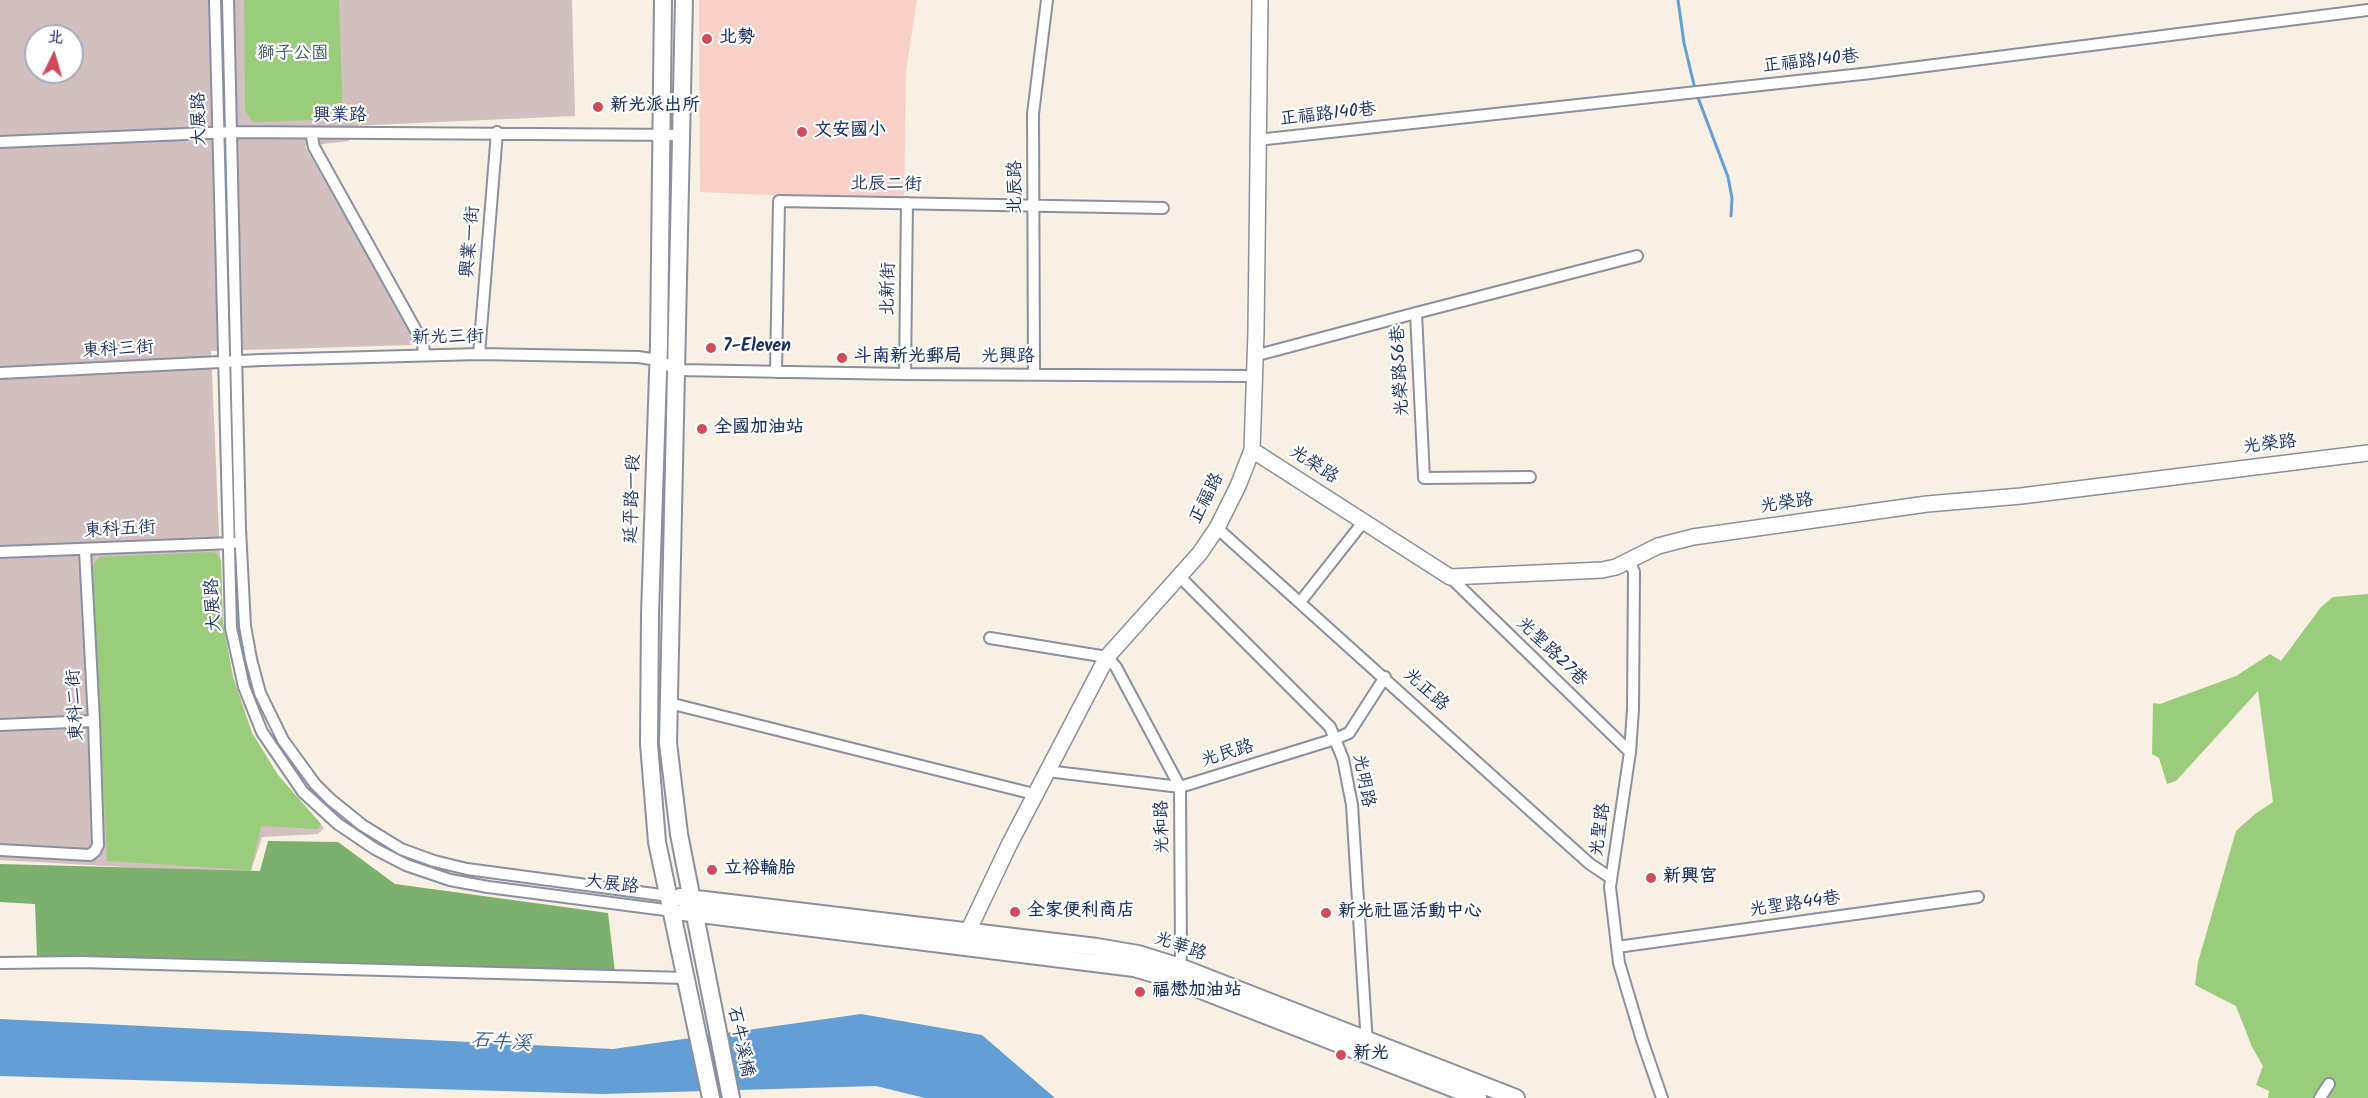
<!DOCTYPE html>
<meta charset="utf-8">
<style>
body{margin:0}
#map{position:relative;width:2368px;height:1098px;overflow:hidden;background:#f8f0e2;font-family:Kalam,"LXGW WenKai TC",sans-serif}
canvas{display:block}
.north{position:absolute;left:24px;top:24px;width:60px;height:60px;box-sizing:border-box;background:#fff;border:2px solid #a4acbf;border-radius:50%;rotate:5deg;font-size:16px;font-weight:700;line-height:24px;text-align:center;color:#1b2f5e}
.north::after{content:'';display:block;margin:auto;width:21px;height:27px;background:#d1495b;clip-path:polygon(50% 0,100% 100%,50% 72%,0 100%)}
</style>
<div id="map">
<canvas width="2368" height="1098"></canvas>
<div class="north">北</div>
</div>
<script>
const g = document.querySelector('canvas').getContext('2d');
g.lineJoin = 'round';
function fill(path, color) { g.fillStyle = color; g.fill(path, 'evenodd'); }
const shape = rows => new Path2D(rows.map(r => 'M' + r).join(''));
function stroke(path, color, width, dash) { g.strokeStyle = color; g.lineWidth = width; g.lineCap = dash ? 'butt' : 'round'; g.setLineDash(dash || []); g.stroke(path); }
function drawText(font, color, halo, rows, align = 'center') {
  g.font = font + ' Kalam,"LXGW WenKai TC",sans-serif'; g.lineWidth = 4.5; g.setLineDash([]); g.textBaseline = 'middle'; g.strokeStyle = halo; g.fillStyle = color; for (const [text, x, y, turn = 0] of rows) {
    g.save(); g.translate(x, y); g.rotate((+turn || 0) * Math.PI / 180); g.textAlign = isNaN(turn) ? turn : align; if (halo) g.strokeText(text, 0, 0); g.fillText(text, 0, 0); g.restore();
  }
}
fill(shape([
 [699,0,917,0,906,72,904,201,700,192]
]), '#f7d1c8');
fill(shape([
 [0,0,572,0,575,116,350,126,349,141,305,146,415,339,413,345,211,351,223,623,233,677,252,733,278,775,324,828,318,834,262,837,250,874,0,860],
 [36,36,72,36,72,72,36,72]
]), '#d2bfc0');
fill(shape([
 [244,0,339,0,343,119,253,122,245,110],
 [211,552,216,553,221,560,223,623,233,677,252,733,278,775,321,824,317,829,261,826,251,870,107,861,93,567,95,562,101,557],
 [2368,594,2368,1098,2268,1098,2269,1091,2256,1085,2263,1066,2252,1047,2236,1006,2195,985,2198,962,2236,831,2255,814,2273,802,2258,691,2176,781,2167,784,2159,758,2152,754,2153,703,2160,704,2236,676,2270,654,2281,661,2321,607,2333,597]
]), '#9bcc7c');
fill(shape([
 [268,841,338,842,395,884,608,913,615,972,37,956,35,904,0,902,0,864,260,871]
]), '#7cb06c');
fill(shape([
 [861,1014,982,1035,1055,1098,925,1098,876,1086,602,1094,0,1076,0,1019,613,1049]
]), '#659ed4');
stroke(shape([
 [1678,0,1684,43,1695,89],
 [1697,95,1728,177,1732,198,1731,216]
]), '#659ed4', 3);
const street = shape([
 [215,0,231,628,244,687,262,732,303,792,338,824,375,849,406,865,450,880,488,887,673,911],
 [228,0,240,529,245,626,251,659,260,693,283,740,315,784,330,799,362,825,401,849,434,861,467,869,669,896],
 [311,133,314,147,423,343,424,355],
 [1257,140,1871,73,2368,10],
 [0,142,232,132,681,135],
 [1416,313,1424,478,1530,477],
 [479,354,497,132],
 [1254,356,1416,313,1637,256],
 [776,372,779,201,1163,208],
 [0,373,261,360,479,354,638,357,658,360,677,370,905,374,1253,376],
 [905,374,907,203],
 [1034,374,1033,114,1047,0],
 [1217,528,1562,839,1590,864,1611,878],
 [0,552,233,543],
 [1629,560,1634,572,1633,709,1630,752,1610,887,1619,963,1642,1040,1662,1098],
 [1180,577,1330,727,1343,759,1352,805,1367,1045],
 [1450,577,1630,752],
 [1301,601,1364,521],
 [990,638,1107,657,1116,667,1180,787,1181,956,1178,971],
 [669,703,1034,794],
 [0,725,94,721],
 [1047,771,1180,787,1335,739,1349,733,1385,677],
 [0,850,90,855,95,851,98,845,94,721,85,550],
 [1617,947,1978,897],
 [0,963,80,962,686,978],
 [2320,1098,2329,1084]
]);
const secondary = shape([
 [1252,450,1450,577,1602,570,1616,567,1658,546,1693,537,1927,504,2021,496,2368,453],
 [964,940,1009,845,1107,657,1200,553,1217,528,1238,486,1252,450,1256,332,1260,0]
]);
const primary = shape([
 [663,0,659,344,650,614,649,744,657,842,711,1098],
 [684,0,668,743,679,834,731,1098],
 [680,897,1097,947,1138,954,1180,967,1516,1098],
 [684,912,1134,968,1175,980,1478,1098]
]);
stroke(street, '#8a90a0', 14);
stroke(secondary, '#8a90a0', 18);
stroke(primary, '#8a90a0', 20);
stroke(street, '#fff', 10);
stroke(secondary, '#fff', 15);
stroke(primary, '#fff', 16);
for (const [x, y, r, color] of [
 [707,39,6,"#d1495b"],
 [598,107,6,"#d1495b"],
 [802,132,6,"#d1495b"],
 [711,348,6,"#d1495b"],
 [842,358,6,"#d1495b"],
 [702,429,6,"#d1495b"],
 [712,870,6,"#d1495b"],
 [1651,878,6,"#d1495b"],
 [1015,912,6,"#d1495b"],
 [1326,913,6,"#d1495b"],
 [1140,992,6,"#d1495b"],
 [1341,1055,6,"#d1495b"]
]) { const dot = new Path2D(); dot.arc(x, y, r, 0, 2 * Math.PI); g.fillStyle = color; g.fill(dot); stroke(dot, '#fff', 2); }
drawText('bold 18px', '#1b2f5e', '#fff', [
 ["北勢",719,39],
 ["新光派出所",610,107],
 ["文安國小",814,132],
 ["7-Eleven",723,348],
 ["斗南新光郵局",854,358],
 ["全國加油站",714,429],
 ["立裕輪胎",724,870],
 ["新興宮",1663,878],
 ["全家便利商店",1027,912],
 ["新光社區活動中心",1338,913],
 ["福懋加油站",1152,992],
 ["新光",1353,1055]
], 'left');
drawText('18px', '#415e67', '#fff', [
 ["獅子公園",293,55]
]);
drawText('18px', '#1b2f5e', '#fff', [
 ["正福路140巷",1811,63,-6],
 ["正福路140巷",1328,116,-6],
 ["興業路",340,117],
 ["大展路",201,119,-91],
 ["北辰二街",886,186,1],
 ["北辰路",1017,187,-90],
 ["興業一街",472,242,-85],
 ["北新街",890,289,-89],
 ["新光三街",448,339,-1],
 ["東科三街",118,351,-3],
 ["光興路",1008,358],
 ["光榮路56巷",1402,371,-93],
 ["光榮路",2270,446,-7],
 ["光榮路",1313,466,33],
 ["延平路一段",634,499,-88],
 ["正福路",1208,499,-63],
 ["光榮路",1787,505,-8],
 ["東科五街",120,531,-3],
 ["大展路",215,605,-93],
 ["光聖路27巷",1551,653,44],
 ["光正路",1425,691,42],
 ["東科二街",77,705,-93],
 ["光民路",1228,755,-17],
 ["光明路",1362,781,79],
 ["光和路",1164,827,-91],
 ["光聖路",1602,830,-82],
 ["大展路",612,886,7],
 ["光聖路44巷",1795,906,-8],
 ["光華路",1180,948,19],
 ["石牛溪橋",739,1042,78]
]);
drawText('italic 20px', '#395b8d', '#fff', [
 ["石牛溪",501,1044,4]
]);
</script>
